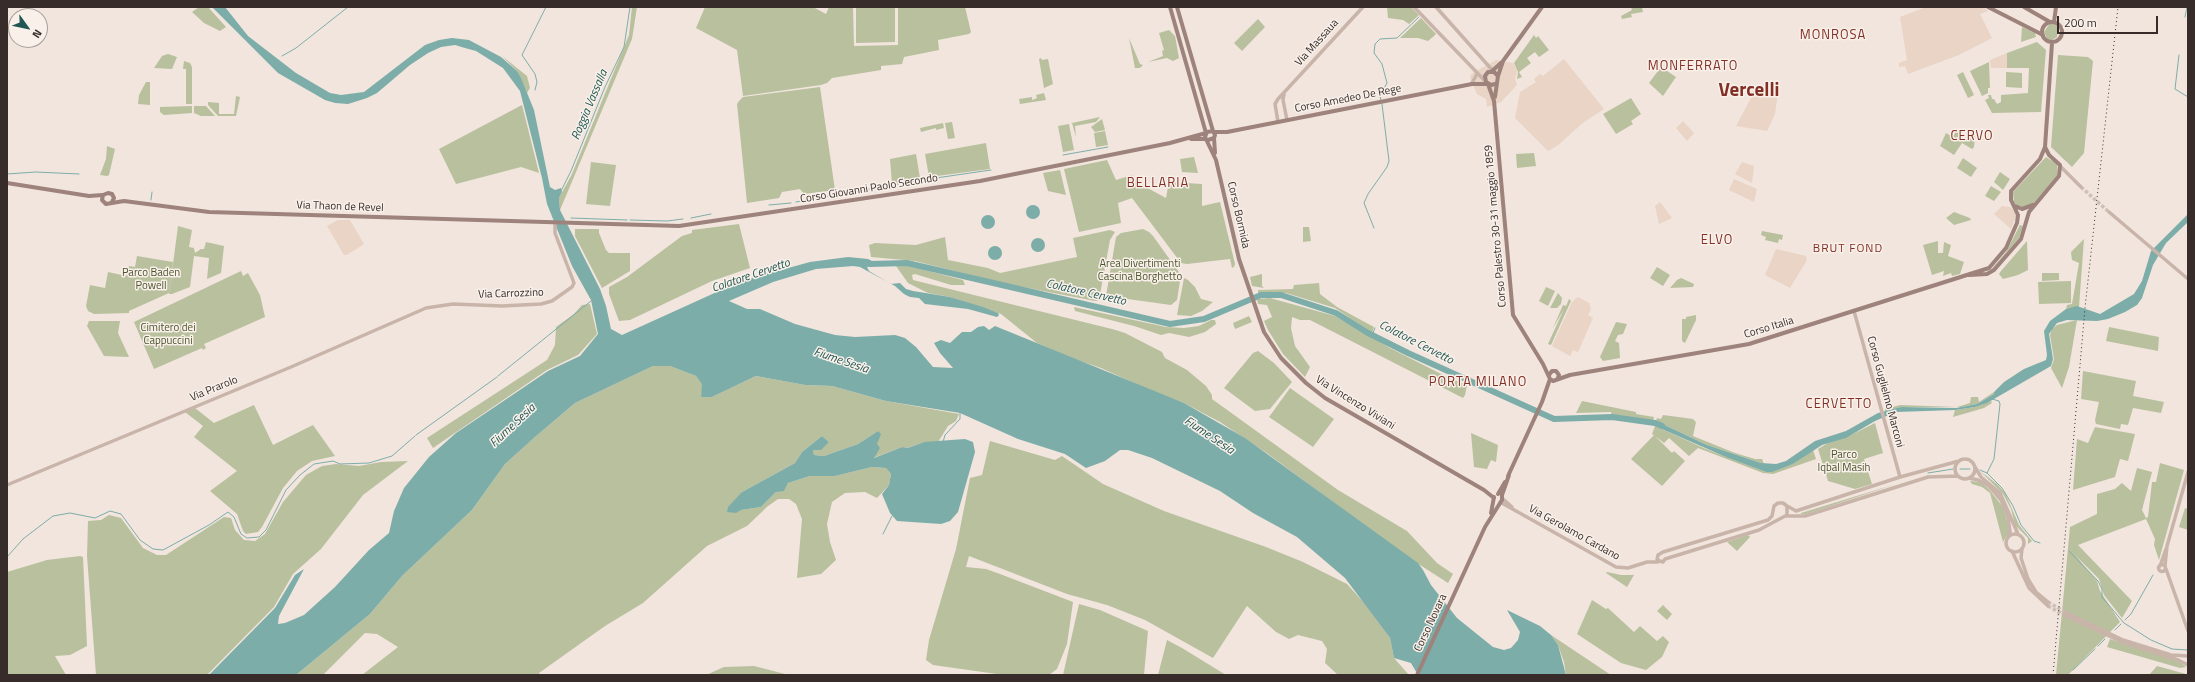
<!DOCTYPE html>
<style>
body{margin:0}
#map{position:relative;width:2195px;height:682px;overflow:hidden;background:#f1e5dd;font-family:"Titillium Web",sans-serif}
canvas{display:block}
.frame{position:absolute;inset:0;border:8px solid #372c29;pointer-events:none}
.north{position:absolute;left:8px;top:8px;width:40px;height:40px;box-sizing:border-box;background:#f9f0ea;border:1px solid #aba29d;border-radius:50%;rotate:123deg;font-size:11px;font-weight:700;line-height:16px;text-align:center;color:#372c29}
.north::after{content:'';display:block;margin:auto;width:14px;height:18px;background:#205753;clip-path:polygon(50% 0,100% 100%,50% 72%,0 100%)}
.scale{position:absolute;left:2057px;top:16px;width:101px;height:18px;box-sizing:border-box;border:2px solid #372c29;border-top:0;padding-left:5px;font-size:12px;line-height:14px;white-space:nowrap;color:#372c29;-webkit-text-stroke:3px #f9f0ea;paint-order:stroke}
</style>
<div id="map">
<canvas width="2195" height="682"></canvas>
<div class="frame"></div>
<div class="north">N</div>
<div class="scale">200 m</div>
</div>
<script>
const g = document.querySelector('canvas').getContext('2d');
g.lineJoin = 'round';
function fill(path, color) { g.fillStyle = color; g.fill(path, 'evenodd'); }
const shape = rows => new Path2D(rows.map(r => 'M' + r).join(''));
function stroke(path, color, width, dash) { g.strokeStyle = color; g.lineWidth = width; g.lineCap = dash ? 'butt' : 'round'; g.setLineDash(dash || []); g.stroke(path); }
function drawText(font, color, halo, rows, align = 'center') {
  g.font = font + ' "Titillium Web",sans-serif'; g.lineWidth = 3; g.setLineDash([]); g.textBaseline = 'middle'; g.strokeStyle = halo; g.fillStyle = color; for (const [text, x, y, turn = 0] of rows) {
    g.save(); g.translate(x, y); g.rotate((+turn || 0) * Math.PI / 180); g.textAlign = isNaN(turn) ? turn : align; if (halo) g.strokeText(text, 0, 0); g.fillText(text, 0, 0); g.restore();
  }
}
fill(shape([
 [199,7,208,7,226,27,220,31,204,23,192,12],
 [632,7,637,7,632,39,560,210,559,198,572,174,629,35],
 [705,7,813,7,826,14,829,7,853,7,854,46,898,45,898,7,965,7,971,32,969,34,938,40,939,50,904,57,902,64,881,66,881,70,832,78,827,83,821,85,743,96,737,50,696,28],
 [856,7,895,7,895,42,856,43],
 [1387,7,1411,7,1419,15,1409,24,1403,20,1388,18],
 [1631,7,1642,7,1643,12,1631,14,1632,17,1622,19,1621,16,1632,10],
 [1421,18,1436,34,1434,36,1428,41,1418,38,1400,38],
 [1258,19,1265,27,1242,51,1234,43],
 [2050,23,2056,24,2058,28,2057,37,2051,41,2047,39,2044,32],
 [2022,27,2035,33,2036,37,2021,42],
 [1169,30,1175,36,1179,58,1173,61,1167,58,1148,62,1163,56,1162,51,1164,50,1159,33],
 [1534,35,1536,38,1538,36,1549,50,1539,57,1535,52,1527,58,1531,63,1519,72,1522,77,1517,79,1518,72,1514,63],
 [1129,38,1140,64,1143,65,1140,68,1135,68],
 [2037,42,2046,50,2041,112,1992,113,1985,100,1989,98,1988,95,1991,95,1992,99,1994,99,1997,104,2001,102,2001,95,2028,93,2029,68,2007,68,2007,53],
 [168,54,177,57,172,69,154,68,162,56],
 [2058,55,2088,57,2093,61,2084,153,2072,167,2051,147],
 [502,56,527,76,530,88,527,93,517,71],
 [1041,58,1042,60,1048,59,1053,84,1044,88,1039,59],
 [184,61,190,63,192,67,192,104,186,104,186,69,183,69],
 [1989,62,1990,88,1988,88,1988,93,1982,96,1970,71],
 [1661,67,1676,77,1663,96,1649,83],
 [1963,72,1974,95,1968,98,1957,75],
 [2006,72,2022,73,2022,88,2006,87],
 [146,82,150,82,150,105,138,104,139,95],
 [820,87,835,190,804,194,800,189,782,192,779,198,747,203,737,104,739,101,743,97],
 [1044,93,1046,100,1020,104,1019,99,1032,97,1032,100,1037,98,1036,95],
 [236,96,240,97,236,116,218,116,208,105,208,102,219,103,219,114,234,114],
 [1631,98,1641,114,1631,121,1633,124,1616,134,1603,114],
 [522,105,539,173,521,167,456,184,439,149],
 [192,106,192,113,164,115,160,112,160,107],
 [194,106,206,106,215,116,201,116,194,113],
 [1100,117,1096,122,1075,126,1076,137,1072,123],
 [1102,119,1105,130,1095,132,1091,127],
 [952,122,955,138,948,139,945,123],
 [943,123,944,128,936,130,936,128,921,132,920,128],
 [1069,124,1074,150,1063,152,1058,126],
 [1105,131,1108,145,1096,147,1094,133],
 [1956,131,1959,131,1960,136,1967,138,1967,135,1975,136,1974,147,1972,149,1962,143,1954,155,1940,146,1946,133,1953,137],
 [986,143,990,169,929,177,925,154],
 [107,146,115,149,109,175,107,176,100,175,106,159],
 [1534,153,1536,166,1517,168,1516,154],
 [916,154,920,178,892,184,890,159],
 [1194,157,1198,173,1182,172,1180,159],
 [2046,157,2057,164,2057,176,2033,204,2020,208,2014,203,2013,192],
 [1963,158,1977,168,1971,177,1957,168],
 [1107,160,1116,180,1132,175,1140,184,1166,198,1169,182,1202,184,1202,206,1220,202,1235,264,1234,267,1232,268,1230,259,1187,264,1181,263,1132,198,1118,203,1121,223,1079,232,1064,169],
 [591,162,616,165,610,206,586,204],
 [1060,170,1066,195,1048,191,1043,173],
 [2000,172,2010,179,2003,190,1994,182],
 [1991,186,2001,192,1994,201,1985,196],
 [1954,212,1970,218,1971,220,1954,225,1946,218],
 [739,224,750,268,712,281,630,320,619,321,609,294,609,287,627,277,682,236,692,233,692,230],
 [2020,225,2023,226,2019,238,1990,272,1983,273,1990,271,2006,252],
 [178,226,192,230,189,247,194,248,195,253,201,249,204,249,206,242,224,246,221,273,207,279,209,258,194,256,190,287,172,294,169,294],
 [1303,227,1309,227,1311,241,1303,242],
 [575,229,599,229,599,233,606,250,609,253,630,253,630,271,602,288,575,236],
 [1143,229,1149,232,1153,236,1181,275,1177,300,1171,305,1106,296,1116,237,1121,233],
 [1110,230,1115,232,1110,240,1099,300,1095,301,1002,283,915,261,871,257,869,245,875,243,916,245,945,237,948,260,988,268,1000,273,1077,257,1073,238],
 [1762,231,1783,235,1782,240,1779,239,1778,243,1765,240,1766,237,1761,235],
 [2084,239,2079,307,2066,309,2067,305,2072,304,2079,263,2072,260,2071,252],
 [1938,241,1938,253,1943,253,1944,242,1951,245,1948,256,1964,262,1960,274,1952,276,1951,273,1943,276,1944,271,1932,275,1923,245],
 [2027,241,2028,270,2018,275,2003,279,1999,274,2001,271],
 [137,256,173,262,169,293,129,311,129,313,94,314,88,311,86,306,90,285,105,288,108,272,126,276,129,266,135,267],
 [896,266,909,266,963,280,965,285,951,285,915,274,912,275,913,280,1112,329,1125,333,1162,352,1165,358,1187,370,1206,386,1212,395,1212,399,1338,490,1407,531,1437,563,1453,574,1448,583,1406,556,1268,454,1220,422,1184,403,1147,389,1101,368,1074,359,1037,343,1001,314,950,297,928,293,908,283],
 [1657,267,1670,275,1663,286,1650,278],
 [241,271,243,276,248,273,260,295,265,317,204,344,206,348,203,350,202,348,154,369,134,322],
 [2042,273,2059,273,2059,280,2042,281],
 [1262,274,1262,286,1264,288,1252,286,1250,277],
 [1184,278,1188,280,1195,287,1201,299,1213,302,1202,311,1191,316,1177,315],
 [1681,278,1694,284,1693,287,1670,288,1677,280],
 [2071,281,2071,303,2039,304,2038,282],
 [1319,283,1320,294,1337,307,1374,327,1372,333,1335,308,1286,293,1258,293,1258,290,1293,289,1294,285],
 [1546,287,1555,291,1548,306,1539,301],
 [1558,293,1562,298,1561,304,1557,308,1550,308],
 [1270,298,1335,316,1390,348,1445,376,1467,385,1465,395,1463,398,1310,320,1300,320,1292,317,1291,328,1295,346,1310,367,1305,377,1283,354,1268,330,1264,321,1272,317,1267,305,1258,304,1257,299],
 [1569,299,1571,301,1551,345,1548,344,1564,309,1553,328,1563,305,1566,306],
 [590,304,597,334,578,355,547,370,433,448,427,438,547,360,555,345,556,327,574,314,582,305],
 [1074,307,1166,327,1184,328,1199,326,1211,320,1215,320,1216,324,1205,332,1189,337,1169,333,1161,335,1134,326,1075,311],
 [1696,315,1696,320,1685,343,1682,341,1682,319,1686,319,1686,317],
 [1249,316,1252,322,1235,329,1233,323],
 [2077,320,2069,367,2062,388,2051,368,2054,359,2050,335,2052,329,2057,325],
 [89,321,120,321,118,333,129,357,104,356,87,326],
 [1616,322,1627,324,1623,334,1618,335,1615,341,1619,343,1620,358,1603,361,1600,357],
 [2109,327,2159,337,2158,351,2106,341],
 [1258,351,1274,363,1292,382,1270,409,1255,411,1224,388,1253,353],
 [653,366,670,366,696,376,703,384,701,397,712,397,756,376,805,385,832,386,886,401,959,414,956,421,948,426,938,442,924,442,908,448,902,447,873,458,878,431,858,444,824,456,814,455,813,450,829,442,822,436,802,452,795,463,742,492,741,510,761,507,776,492,784,490,788,483,810,476,835,476,872,467,886,468,891,474,889,485,877,498,865,492,845,493,832,502,827,524,830,542,836,560,821,574,797,578,802,519,796,504,789,499,778,499,768,506,747,526,707,546,643,603,605,626,539,673,540,675,362,675,398,647,377,634,365,633,323,675,296,675,370,614,402,576,472,510,505,464,535,437,575,403],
 [2083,371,2136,381,2133,396,2164,402,2161,413,2133,408,2128,425,2121,424,2120,429,2096,424,2095,420,2099,402,2081,399],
 [1290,388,1334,419,1313,447,1269,417],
 [1994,392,1994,394,1977,404,1961,407,1901,407,1885,412,1885,409,1900,405,1957,407,1970,403,1971,397,1978,397,1979,402],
 [1582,401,1636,412,1636,414,1654,417,1653,421,1612,416,1611,412,1576,413],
 [1991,401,1992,403,1984,408,1953,417,1955,410,1975,407],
 [254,405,273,445,313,425,335,456,312,461,297,471,283,488,262,527,258,532,246,534,243,531,237,514,210,491,237,471,194,437,203,426,185,412,195,408,214,423],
 [1663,415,1693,419,1696,422,1693,436,1735,453,1755,459,1762,459,1764,464,1707,445,1656,421,1657,418,1661,419],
 [1875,423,1883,453,1864,459,1872,484,1855,489,1828,481,1818,449,1828,443,1847,437],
 [1655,426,1706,449,1766,472,1793,464,1813,450,1816,459,1773,474,1763,473,1698,448,1689,456,1669,438,1664,443,1655,436,1672,453,1674,451,1685,461,1662,486,1631,459,1654,435,1652,434],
 [2095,427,2135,434,2128,461,2120,459,2115,477,2073,490,2077,439,2088,443],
 [1471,433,1498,445,1496,462,1491,460,1487,469,1474,467],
 [990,441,1055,460,1062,456,1103,484,1164,511,1266,547,1303,562,1347,584,1364,603,1390,638,1394,658,1409,675,1338,675,1325,663,1327,649,1322,641,1298,635,1289,639,1276,632,1247,606,1213,658,1145,620,1107,605,1067,594,969,556,966,567,986,569,1000,574,1073,602,1067,644,1057,669,1049,675,1004,675,933,665,926,660,929,640,956,549,970,478,982,475],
 [408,461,363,495,321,549,293,574,274,607,207,675,96,675,87,556,88,521,101,520,109,515,121,518,143,548,157,555,166,555,224,517,231,518,235,530,244,540,255,541,265,534,283,502,306,475,322,466,336,464,359,466,381,462],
 [2160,463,2184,470,2159,560,2154,545,2155,539,2146,519,2078,545,2132,601,2122,618,2104,595,2099,579,2075,555,2097,581,2100,591,2120,622,2068,675,2056,675,2070,527,2097,514,2097,494,2115,489,2122,483,2131,491,2137,468,2152,472,2142,510,2146,518,2148,517,2152,482,2156,482],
 [1980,471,1997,484,2005,493,2019,525,2032,541,2028,544,2028,538,2015,525,2011,509,2003,494],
 [1970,481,1980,482,1988,488,2003,507,2009,527,2009,532,2003,542,1990,493,1982,487,1972,484],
 [1896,484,1806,514,1801,514,1801,513],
 [2185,508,2188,509,2188,530,2179,527],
 [1748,535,1750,537,1737,551,1727,542],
 [80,556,83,557,87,646,70,655,55,656,66,675,7,675,7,572,47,560],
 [1607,572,1621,575,1634,575,1627,587,1606,573],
 [1592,600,1606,609,1608,608,1634,632,1640,626,1657,641,1663,636,1669,642,1662,657,1646,670,1621,663,1577,634],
 [1079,604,1100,610,1148,631,1144,675,1063,675],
 [1663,605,1672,614,1667,620,1657,611],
 [1551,635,1611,675,1566,675,1564,662,1558,645],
 [2110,639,2179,661,2186,667,2180,668,2107,647],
 [1167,640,1182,648,1226,675,1158,675],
 [754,666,789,675,706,675,724,667],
 [2157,666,2186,674,2186,675,2149,675]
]), '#b9c09e');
fill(shape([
 [1926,7,1983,7,1988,11,1980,14,1992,38,1959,55,1908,74,1905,66,1899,67,1899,63,1907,60,1900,17],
 [2007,53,2007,68,1991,68,1990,60],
 [1564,59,1604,109,1584,122,1557,146,1548,151,1515,118,1520,92,1536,82,1534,79,1540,74,1543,76],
 [1496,60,1513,63,1517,71,1515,78,1517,85,1501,102,1487,107,1486,99,1477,94,1470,78,1471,74],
 [1762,88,1777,97,1777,99,1775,114,1767,131,1736,126,1751,98],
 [1683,121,1694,133,1687,141,1676,128],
 [1742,162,1754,166,1752,183,1735,174],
 [1734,179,1757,189,1754,202,1729,190],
 [1660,202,1672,218,1659,224,1655,206],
 [2002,206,2010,207,2014,211,2016,216,2011,229,1994,214],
 [338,220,350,220,364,244,347,255,344,255,327,226],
 [1776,249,1806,256,1807,260,1790,288,1765,275],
 [1578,297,1589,303,1591,309,1588,315,1593,318,1578,352,1573,350,1570,356,1552,346,1572,302]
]), '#e9d4c5');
fill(shape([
 [212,7,225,7,248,36,296,73,330,93,341,95,364,92,425,45,439,40,452,38,469,40,501,57,517,71,521,78,534,110,550,187,555,190,561,188,562,192,559,198,560,210,600,289,606,306,611,329,622,335,741,281,810,262,848,257,868,259,878,264,867,267,869,271,891,284,900,283,906,289,913,291,950,297,983,307,998,313,999,315,997,317,968,309,925,304,919,298,910,297,904,294,895,286,860,267,853,266,816,269,773,282,729,301,747,309,760,309,795,324,835,335,855,337,895,335,905,338,916,347,933,367,953,368,940,353,934,343,941,340,950,343,962,332,971,332,978,327,984,326,989,330,995,326,1184,403,1245,438,1418,563,1423,570,1431,585,1457,618,1493,647,1504,650,1511,648,1518,640,1520,632,1507,610,1540,626,1551,635,1558,645,1566,675,1418,675,1411,663,1394,658,1390,638,1345,578,1297,537,1253,513,1220,491,1152,458,1128,450,1120,450,1105,461,1086,468,1065,454,1018,439,960,413,886,401,832,386,805,385,756,376,712,397,701,397,702,384,696,376,670,366,653,366,575,403,535,437,505,464,472,510,402,576,370,614,296,675,209,675,275,608,295,575,304,569,279,616,278,624,285,623,304,615,335,587,369,550,389,533,394,511,404,488,429,457,456,433,548,371,580,356,598,334,591,300,572,266,547,204,542,178,520,91,503,68,476,51,465,48,455,45,441,47,428,53,410,65,377,93,367,98,348,104,335,103,325,100,278,73],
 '1026 212a7 7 0 1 1 14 0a7 7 0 1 1-14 0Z',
 [2188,214,2188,222,2166,243,2153,265,2142,298,2137,305,2125,312,2108,319,2097,321,2067,320,2057,323,2049,334,2053,359,2051,366,1987,403,1975,407,1955,410,1896,412,1875,421,1846,438,1822,445,1793,464,1772,472,1766,472,1726,457,1655,426,1656,421,1707,445,1761,463,1776,464,1786,461,1815,441,1846,431,1878,413,1901,407,1956,408,1977,404,1994,394,1994,392,2004,382,2024,369,2046,360,2047,355,2044,331,2050,321,2066,309,2077,306,2100,314,2134,294,2142,281,2151,251],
 '981 222a7 7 0 1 1 14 0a7 7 0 1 1-14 0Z',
 '1031 245a7 7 0 1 1 14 0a7 7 0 1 1-14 0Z',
 '988 253a7 7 0 1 1 14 0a7 7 0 1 1-14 0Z',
 [878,431,881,434,877,444,880,448,874,458,902,447,908,448,924,442,965,439,973,442,975,452,958,512,950,521,941,524,897,521,890,513,882,494,889,485,891,474,886,468,872,467,835,476,810,476,788,483,784,491,776,492,761,507,741,510,736,513,727,512,728,507,742,492,795,463,802,452,822,436,829,442,821,450,813,450,814,455,824,456,858,444]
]), '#7dada9');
stroke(shape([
 [2185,17,2187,7],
 [2179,55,2175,89,2188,97],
 [282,56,296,48,348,7],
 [535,90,537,82,535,74,522,55,546,7],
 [1381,101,1380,95,1387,83,1382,64,1374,53,1375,44,1380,39,1397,38,1419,17],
 [1063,155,1108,147],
 [7,174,36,172,79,174],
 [929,179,991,170],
 [561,191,571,171,605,87,624,47,630,7],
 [845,193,922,180],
 [151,200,152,192],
 [796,202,839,194],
 [769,205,791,203],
 [571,218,627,220],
 [691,218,711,214],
 [630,220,667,221,683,219],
 [1374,228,1364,203,1368,194,1387,167,1389,161,1382,104],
 [1372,335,1375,328],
 [498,376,591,301],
 [416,435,497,377],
 [943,442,945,435,960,419,960,413],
 [1960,469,1970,469],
 [1980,470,1987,473,2002,488,2013,506,2021,525,2034,541,2040,543],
 [1928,473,1953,469],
 [1987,473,1994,459,2000,404,1999,401,1992,399],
 [883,534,892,516],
 [2069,551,2098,581,2102,589,2102,597,2124,623,2151,640,2172,649,2188,650],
 [7,557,23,539,53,516,70,513,95,518,110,511,121,514,140,540,153,549,163,550,209,525,228,512,234,517,241,534,247,538,259,537,266,530,286,490,300,475,314,464,333,461,340,464,369,463,392,456,415,436],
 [2125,620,2131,614,2153,575],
 [2115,630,2121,624],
 [2098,646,2105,639],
 [2073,670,2095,649]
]), '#7dada9', 1);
stroke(shape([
 [870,264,907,263,1170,324,1204,319,1261,295,1281,295,1336,313,1368,333,1408,353,1554,419,1612,417,1655,423,1662,426]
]), '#7dada9', 6);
stroke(shape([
 [2081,187,2109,212],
 [2048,602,2065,612],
 [2048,606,2064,615]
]), '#ccc0b9', 3.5, [3.5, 2]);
stroke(shape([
 [1414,7,1486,82],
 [1436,7,1494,72],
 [1472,83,1477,74],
 [1284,94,1283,100,1287,120],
 [1278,122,1275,104,1278,99,1363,7],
 [2061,167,2081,187],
 [2109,212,2188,279],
 [1854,311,1900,477],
 '1955 469a10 10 0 1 1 20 0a10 10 0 1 1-20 0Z',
 [1975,467,1981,477,2000,493,2018,534],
 [1969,478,1978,480,1989,486,2001,500,2008,517,2010,532,2008,536],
 [7,485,291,367,426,308,453,304,502,306,541,304,552,301,572,287,574,283,555,233,555,224],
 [1503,499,1512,507],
 [1500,502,1616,567,1628,568,1647,562,1658,562],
 [1778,503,1783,503,1787,506,1787,515,1759,530,1665,559,1663,562,1657,560,1658,555,1663,552,1768,520,1772,516,1774,506,1778,503],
 [1789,507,1796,511,1900,477,1959,461],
 [1786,516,1805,516,1928,477,1958,476],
 '2006 543a9 9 0 1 1 18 0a9 9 0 1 1-18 0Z',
 [2022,549,2021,558,2028,579,2036,592,2048,602],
 [2012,551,2029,588,2048,606],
 '2158.5 568a3.5 3.5 0 1 1 7 0a3.5 3.5 0 1 1-7 0Z',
 [2160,566,2166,549],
 [2165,566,2167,546,2188,472],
 [2166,569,2188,631],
 [2065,612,2123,640,2171,655,2188,656],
 [2064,615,2122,642,2178,660,2188,665]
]), '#c9b4aa', 3.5);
stroke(shape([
 [1170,7,1206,133],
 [1177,7,1213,131],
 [1988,7,2043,35],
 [2024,7,2050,22],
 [2054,22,2056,7],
 '2042 32a10 10 0 1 1 20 0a10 10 0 1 1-20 0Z',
 [1491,72,1502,62],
 [1498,76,1503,61,1542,7],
 [1495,97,1498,76,1494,72,1488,72,1485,76,1486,82,1491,85,1495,84],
 [1214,132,1227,132,1472,84,1488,84,1494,101,1513,315,1543,364,1550,379,1553,381],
 [1214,138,1215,153],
 [1191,139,1206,139],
 [1208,140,1214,138,1215,135,1213,131,1207,132,1205,137,1216,160,1239,259,1264,332,1281,358,1306,383,1325,398,1484,490,1494,498],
 [7,183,89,196,103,195],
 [112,202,114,198,112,194,108,193,103,195,102,200,106,204,124,201,209,212,679,226,980,181,1170,143,1206,133],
 [2015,206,2022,209,2033,205],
 [1969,275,1987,274,1994,270,2021,239,2029,212,2059,176,2060,165,2049,155,2045,147],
 [1549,375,1552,371,1556,371,1559,375,1558,378],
 [1553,381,1570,375,1749,344,1989,268,2006,248,2017,223,2018,215,2011,200,2011,191,2040,159,2045,147,2052,43],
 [1508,476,1542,402,1550,379],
 [1498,494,1505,482],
 [1491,513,1494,497],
 [1417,675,1485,527,1502,500,1502,495,1509,475]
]), '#9d837b', 4);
stroke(shape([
 [2053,675,2085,308,2118,7]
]), '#372c29', 1, [1, 3]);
drawText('11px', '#372c29', '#f9f0ea', [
 ["Via Massaua",1317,43,-48],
 ["Corso Amedeo De Rege",1348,99,-11],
 ["Corso Giovanni Paolo Secondo",869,189,-9],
 ["Via Thaon de Revel",340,207,2],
 ["Corso Bormida",1238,215,77],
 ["Corso Palestro 30-31 maggio 1859",1496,226,-95],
 ["Via Carrozzino",511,294,-2],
 ["Corso Italia",1769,328,-17],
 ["Via Prarolo",214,389,-22],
 ["Corso Guglielmo Marconi",1885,392,75],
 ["Via Vincenzo Viviani",1355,403,32],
 ["Via Gerolamo Cardano",1574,533,29],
 ["Corso Novara",1431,623,-65]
]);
drawText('11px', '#4b542e', '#f9f0ea', [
 ["Area Divertimenti",1140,264],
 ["Cascina Borghetto",1140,277],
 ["Parco Baden",151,273],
 ["Powell",151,286],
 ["Cimitero dei",168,328],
 ["Cappuccini",168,341],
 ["Parco",1844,455],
 ["Iqbal Masih",1844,468]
]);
drawText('italic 12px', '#205753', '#f9f0ea', [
 ["Roggia Vassalla",590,105,-67],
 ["Colatore Cervetto",751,276,-19],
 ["Colatore Cervetto",1086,293,13],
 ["Colatore Cervetto",1416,343,27],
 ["Fiume Sesia",841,361,19],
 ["Fiume Sesia",513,426,-43],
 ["Fiume Sesia",1209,436,34]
]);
g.letterSpacing = '1px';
drawText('12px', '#823025', '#f9f0ea', [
 ["BRUT FOND",1848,249]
]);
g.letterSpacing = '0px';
g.letterSpacing = '1px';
drawText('13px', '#823025', '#f9f0ea', [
 ["MONROSA",1833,36],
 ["MONFERRATO",1693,67],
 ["CERVO",1972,137],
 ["BELLARIA",1158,184],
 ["ELVO",1717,241],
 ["PORTA MILANO",1478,383],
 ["CERVETTO",1839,405]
]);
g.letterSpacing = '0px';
drawText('bold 19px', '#823025', '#f9f0ea', [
 ["Vercelli",1749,91]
]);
</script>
